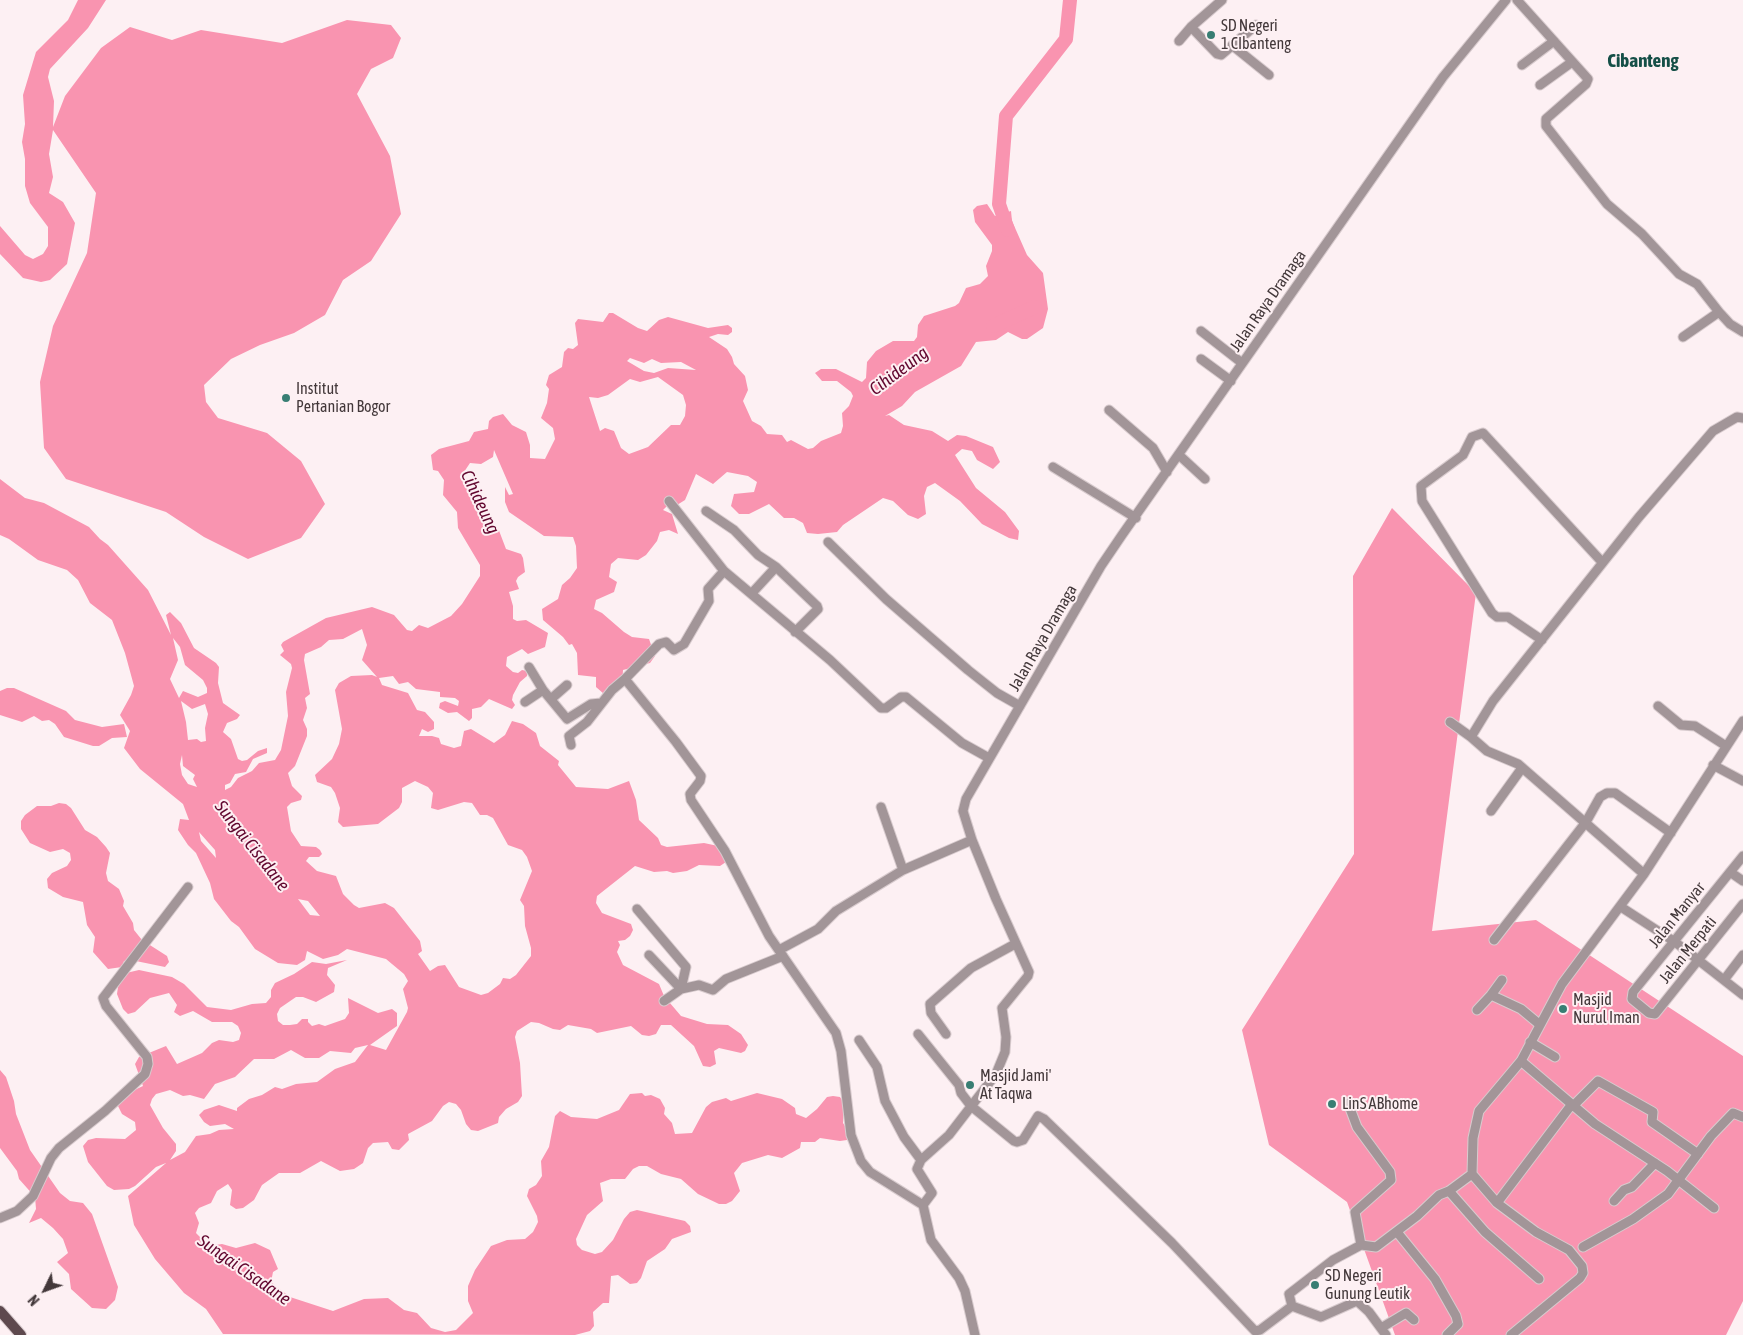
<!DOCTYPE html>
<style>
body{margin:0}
#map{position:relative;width:1743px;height:1335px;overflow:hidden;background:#fdf0f3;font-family:"Asap Condensed",sans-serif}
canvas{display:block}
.north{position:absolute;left:20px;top:1265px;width:50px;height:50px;-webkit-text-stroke:4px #fdf0f3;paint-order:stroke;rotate:228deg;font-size:14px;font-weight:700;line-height:20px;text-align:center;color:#43383a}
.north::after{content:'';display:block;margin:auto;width:18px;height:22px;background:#43383a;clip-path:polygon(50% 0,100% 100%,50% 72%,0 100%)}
</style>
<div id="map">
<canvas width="1743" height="1335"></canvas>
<div class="north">N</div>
</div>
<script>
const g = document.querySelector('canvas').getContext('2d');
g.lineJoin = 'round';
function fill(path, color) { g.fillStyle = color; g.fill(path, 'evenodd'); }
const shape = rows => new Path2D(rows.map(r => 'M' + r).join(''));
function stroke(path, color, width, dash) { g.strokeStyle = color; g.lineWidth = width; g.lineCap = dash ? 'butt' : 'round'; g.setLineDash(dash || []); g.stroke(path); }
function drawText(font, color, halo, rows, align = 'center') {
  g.font = font + ' "Asap Condensed",sans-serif'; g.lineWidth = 4; g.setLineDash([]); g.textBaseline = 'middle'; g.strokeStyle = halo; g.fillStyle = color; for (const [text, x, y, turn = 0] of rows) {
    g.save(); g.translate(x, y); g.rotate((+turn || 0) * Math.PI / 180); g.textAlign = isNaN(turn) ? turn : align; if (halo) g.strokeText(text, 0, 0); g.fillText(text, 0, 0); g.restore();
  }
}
fill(shape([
 [78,0,106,0,88,28,50,69,48,77,54,101,53,127,65,96,101,48,130,27,172,40,201,30,282,43,347,20,391,25,401,38,393,58,371,69,357,94,390,156,401,214,371,261,343,280,325,315,294,333,260,345,231,359,204,385,206,402,218,418,267,433,301,461,325,504,301,538,248,559,204,537,166,512,66,479,44,448,40,382,53,326,87,253,96,193,53,130,49,154,53,177,49,193,63,202,75,223,67,264,50,280,41,282,23,278,0,254,0,226,25,255,33,259,43,254,48,246,48,227,30,203,25,186,25,159,22,142,25,124,23,95,36,52,68,20],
 [987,204,995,216,1011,211,1012,221,1027,255,1043,273,1048,309,1043,328,1027,339,1022,339,1008,332,996,340,976,342,961,366,915,392,902,406,885,416,889,415,904,425,932,431,948,441,957,435,966,436,993,447,1000,462,993,469,977,460,972,451,962,449,955,455,976,488,1005,512,1019,531,1018,540,1009,538,982,524,960,501,935,483,927,487,924,496,926,514,918,519,908,515,893,501,883,498,843,525,837,532,818,534,807,533,803,523,794,518,784,518,769,504,749,514,739,514,731,506,734,494,754,492,757,482,748,476,727,472,713,484,696,474,685,500,677,505,669,504,663,510,672,514,678,534,669,530,660,532,657,541,646,555,638,560,618,558,611,564,609,577,617,582,614,592,596,600,594,609,602,613,624,632,632,637,649,639,655,656,650,663,623,670,622,687,604,694,596,687,596,677,578,675,577,653,572,644,569,645,563,637,543,620,542,609,558,599,562,585,570,578,577,568,576,546,573,537,544,536,509,512,505,502,505,487,509,495,513,494,494,450,493,457,481,464,470,463,462,475,463,479,484,515,498,528,506,549,521,554,523,558,525,572,518,577,516,581,519,589,509,592,513,606,513,619,517,621,526,620,548,633,545,647,528,654,522,649,507,657,506,666,513,672,518,673,522,670,527,671,527,676,520,682,513,695,512,700,515,705,512,709,489,699,481,707,472,709,472,718,469,721,457,712,448,713,439,708,440,703,445,701,458,706,459,701,455,698,440,697,440,692,416,689,408,682,399,684,393,676,379,678,382,685,408,693,417,710,425,712,434,722,434,729,428,732,422,729,419,736,432,736,439,738,441,744,454,748,461,746,464,731,471,729,494,743,505,735,512,721,523,724,536,733,540,746,559,761,558,765,576,787,608,789,629,781,636,800,639,820,658,838,661,845,667,847,704,843,718,846,726,862,720,866,699,865,687,871,673,873,667,871,654,872,635,866,597,896,596,903,602,913,631,924,633,930,630,936,625,940,618,941,620,945,617,952,623,965,659,984,664,996,681,1016,707,1024,728,1025,741,1034,748,1045,745,1051,741,1053,719,1048,714,1051,716,1064,710,1067,703,1066,694,1046,671,1025,661,1025,656,1034,649,1036,642,1035,631,1026,597,1033,591,1029,568,1025,560,1030,553,1029,539,1023,531,1022,517,1031,515,1037,520,1063,522,1096,518,1102,506,1109,499,1117,498,1123,478,1131,471,1130,466,1124,461,1110,456,1104,449,1102,443,1106,432,1121,408,1134,409,1140,399,1150,392,1149,388,1142,373,1143,368,1148,363,1163,354,1169,340,1171,321,1161,300,1173,279,1173,262,1185,254,1200,243,1208,236,1209,230,1205,232,1190,228,1184,217,1191,211,1203,199,1208,195,1213,199,1223,196,1233,209,1246,222,1244,236,1248,255,1243,270,1250,278,1269,273,1272,271,1282,290,1297,333,1311,364,1299,388,1298,404,1310,417,1313,431,1328,445,1332,456,1330,473,1313,468,1301,468,1286,475,1270,491,1246,507,1240,525,1239,533,1232,538,1222,537,1216,527,1196,529,1189,536,1185,542,1176,541,1161,549,1147,555,1116,560,1111,571,1117,597,1119,619,1110,630,1094,642,1093,645,1096,651,1095,660,1099,665,1108,664,1114,672,1123,675,1134,692,1133,706,1107,712,1102,726,1098,731,1101,757,1093,782,1099,795,1108,796,1114,806,1118,817,1109,827,1097,833,1096,840,1097,844,1103,843,1123,851,1135,847,1140,840,1141,820,1138,815,1142,801,1142,800,1148,782,1158,768,1155,742,1163,734,1173,740,1191,732,1201,726,1204,719,1204,698,1194,681,1179,661,1174,647,1166,639,1166,633,1169,625,1179,611,1179,600,1183,603,1201,587,1215,576,1239,577,1245,582,1250,595,1254,602,1252,613,1240,624,1219,630,1212,637,1210,685,1221,690,1226,691,1232,672,1239,665,1249,647,1261,641,1278,637,1283,630,1284,618,1275,611,1276,609,1303,603,1303,593,1312,594,1326,590,1331,575,1335,223,1334,206,1309,184,1293,155,1259,134,1225,128,1196,166,1163,156,1167,135,1186,129,1189,114,1190,107,1186,88,1162,83,1146,88,1140,96,1138,125,1139,136,1130,135,1122,122,1114,118,1106,119,1097,143,1086,135,1064,139,1057,166,1046,177,1064,202,1053,212,1043,219,1040,233,1042,239,1040,241,1033,238,1026,232,1022,212,1022,193,1011,180,1016,174,1012,177,1005,169,993,150,998,135,1012,128,1014,123,1009,117,994,118,987,126,973,139,970,172,977,184,984,207,1007,231,1010,252,1004,266,1003,271,997,271,990,275,983,294,974,312,962,326,964,347,960,328,968,327,975,335,985,334,992,316,1002,303,997,296,997,280,1008,277,1014,278,1021,283,1025,290,1025,297,1024,302,1019,308,1019,308,1022,312,1026,319,1024,325,1026,345,1019,349,1013,348,998,378,1013,392,1009,397,1013,397,1026,370,1045,386,1050,407,1012,408,1008,403,989,408,981,404,974,386,959,347,949,338,955,323,959,307,951,305,960,297,965,278,963,255,949,239,927,231,921,214,899,210,883,196,853,188,845,178,830,180,819,189,820,183,804,140,769,124,748,130,731,120,715,131,695,134,686,125,653,112,620,90,603,78,580,67,570,38,560,9,539,0,535,0,479,25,498,44,503,89,527,100,539,108,545,148,590,171,635,166,615,170,612,181,623,194,648,216,663,219,667,218,683,223,703,240,715,237,719,227,723,223,732,231,739,238,759,242,761,247,760,258,751,267,748,267,753,253,759,246,772,235,774,230,783,225,785,225,790,231,787,238,778,252,771,259,763,275,760,281,750,288,716,286,692,292,668,291,664,280,655,284,651,281,645,283,642,326,618,372,607,394,615,407,630,412,631,419,625,428,628,451,616,462,604,480,576,480,565,458,528,457,512,443,495,444,480,438,471,433,470,431,455,439,449,469,441,474,432,488,429,489,421,493,417,503,414,512,425,526,432,530,445,530,458,545,459,555,439,553,428,541,418,547,403,549,389,546,385,549,375,562,367,564,352,568,348,573,349,578,345,575,323,578,319,603,322,609,313,613,313,638,328,647,331,659,320,668,317,708,328,728,325,732,328,732,332,728,335,718,334,709,337,727,349,732,357,734,364,745,376,748,390,743,401,752,421,761,426,767,434,782,435,787,442,791,440,808,449,813,448,821,441,841,433,843,426,842,413,849,406,853,396,851,392,837,381,822,381,815,373,821,369,836,369,862,382,866,378,867,362,876,351,893,341,914,341,917,337,918,325,924,316,955,306,959,303,966,288,980,284,988,276,986,266,992,251,992,245,975,222,973,210,977,206],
 [630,358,644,363,652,359,661,363,681,362,696,370,668,368,654,373,644,371,627,361],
 [658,377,683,395,686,405,685,416,680,425,671,425,648,447,629,454,621,448,614,431,605,428,600,431,589,397,598,398,608,395,630,379,640,382],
 [362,629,367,645,362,660,377,677,372,675,351,676,339,683,335,690,342,729,339,744,332,759,315,775,317,782,331,787,335,793,340,808,338,822,343,827,378,824,399,808,402,802,402,788,415,781,428,787,433,793,431,808,438,810,464,802,472,803,480,815,487,815,493,818,508,845,522,850,527,857,532,871,520,900,524,906,525,926,531,948,531,956,516,975,510,979,503,978,500,984,488,993,481,995,459,987,445,965,438,966,430,971,418,954,422,951,420,941,394,908,385,903,359,908,354,905,343,894,336,876,317,871,306,861,309,857,319,857,322,854,320,850,316,847,301,846,291,831,287,807,291,803,301,800,302,796,292,786,288,773,295,766,307,736,307,729,303,720,307,708,305,698,310,694,304,660,305,654,321,647,329,640,343,639],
 [173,638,180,647,185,665,203,680,207,688,207,693,198,697,183,691,179,698,170,679,178,660],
 [181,701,192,709,205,704,208,714,205,728,206,741,201,742,197,739,188,740,186,722],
 [182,755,183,766,195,775,193,779,197,787,188,784,182,775,180,764],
 [199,832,215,850,216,858,201,841],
 [298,899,308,901,320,916,310,915],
 [368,1045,355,1062,335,1069,317,1082,296,1084,282,1089,275,1087,262,1095,249,1099,237,1108,237,1111,219,1105,204,1110,199,1115,204,1122,210,1126,225,1124,234,1129,219,1130,210,1134,196,1136,185,1152,170,1160,176,1151,176,1144,163,1128,150,1105,152,1099,156,1094,170,1090,183,1096,190,1095,204,1099,215,1084,235,1077,254,1059,274,1059,291,1050,305,1058,319,1058,330,1051,351,1053,355,1048],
 [1392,508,1476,593,1432,931,1536,920,1743,1056,1743,1301,1726,1335,1395,1335,1347,1202,1269,1145,1242,1030,1354,854,1353,576],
 [7,688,14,688,66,711,75,720,102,727,124,724,127,737,112,738,99,746,93,746,64,737,55,724,49,720,42,721,34,716,22,722,0,715,0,691],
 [59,803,66,804,71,808,85,830,97,837,106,847,110,853,106,873,108,881,119,889,124,901,123,906,133,923,134,930,142,940,167,956,169,962,165,967,131,960,124,961,122,967,108,969,93,952,95,937,87,925,83,902,63,897,48,888,47,879,52,873,67,866,71,860,70,853,63,849,50,852,30,843,21,829,21,821,25,815,37,806,51,806],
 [0,1070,6,1077,14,1101,16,1114,30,1150,60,1193,70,1201,83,1203,92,1214,118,1287,115,1300,106,1309,92,1308,71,1289,69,1274,57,1262,68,1253,63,1239,53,1228,41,1218,29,1223,36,1209,35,1197,19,1179,17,1171,0,1148]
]), '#f994b0');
stroke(shape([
 [1008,230,999,204,1006,116,1066,39,1070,0],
 [993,326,1035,307]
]), '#f994b0', 14);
const minor = shape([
 [1517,0,1588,79,1586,84,1546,119,1546,126,1607,204,1642,234,1679,274,1697,284,1719,312],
 [1191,27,1217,54,1221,55,1256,25],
 [1179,41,1191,27,1222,0],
 [1233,46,1269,75],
 [1522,65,1554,41],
 [1540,85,1572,62],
 [1201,331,1242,363],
 [1683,337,1719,312,1730,324,1743,332],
 [1201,359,1231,381],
 [1109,410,1153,448,1167,472],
 [1179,455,1205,479],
 [1053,467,1136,518],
 [669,501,724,571,830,660,881,708,886,708,901,697,906,697,962,743,989,758],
 [706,511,734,530,758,555,776,567],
 [828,542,886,599,968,670,997,693,1020,706],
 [752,593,776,567,817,606,818,609,795,632],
 [1542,640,1508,617,1497,617,1492,613,1422,501,1421,486,1463,455,1472,437,1483,433,1602,562],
 [529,667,543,690,567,719,591,704,601,703],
 [625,679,659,644,666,642,674,650,684,644,709,601,708,589,724,571],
 [551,699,567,685],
 [525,702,543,690],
 [1658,706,1681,725,1695,726,1726,746],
 [1450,722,1471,737],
 [571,745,569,736,587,722,612,690,625,679,676,742,701,776,700,781,690,794,691,800,725,851,769,936,836,1033,841,1051,851,1135,861,1161,870,1172,923,1205],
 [1713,765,1743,781],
 [881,807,903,870],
 [1491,811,1522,768],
 [1743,856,1633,992,1632,999,1649,1013,1655,1014,1743,904],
 [1730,872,1743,881],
 [1644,874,1518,764,1487,751,1471,737,1493,701,1639,517,1713,431,1737,417,1743,418],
 [1621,907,1675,942,1743,995],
 [637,909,686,967,681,989,649,955],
 [1494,940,1586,822,1600,797,1607,793,1615,793,1671,833],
 [779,950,818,929,836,911,903,870,972,840],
 [1724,980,1743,955],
 [1491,995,1502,980],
 [664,1001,681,989,699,985,713,990,726,979,783,956],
 [1477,1010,1491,995,1521,1009,1539,1024],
 [918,1034,959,1085,961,1093,971,1106,1014,1141,1017,1142,1023,1140,1038,1116,1044,1119,1172,1243,1255,1331,1260,1330,1292,1306,1321,1317,1357,1301,1369,1312,1386,1335],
 [946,1034,931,1013,930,1004,971,968,1015,944],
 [859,1040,877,1067,885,1101,904,1137,921,1160],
 [1530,1042,1555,1057],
 [1521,1061,1595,1124,1667,1171,1714,1208],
 [1348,1103,1357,1127,1390,1172,1391,1180,1355,1212,1361,1245],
 [1574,1105,1598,1081,1653,1112,1652,1122,1698,1154],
 [1449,1191,1485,1232,1539,1279],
 [1614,1201,1624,1190,1632,1187,1655,1163],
 [1497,1203,1572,1104],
 [0,1218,17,1211,33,1196,51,1158,59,1148,105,1111,145,1074,148,1064,147,1057,106,1006,103,998,188,887],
 [1397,1232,1435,1279,1456,1316,1458,1324,1447,1335],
 [1583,1247,1633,1219,1668,1194,1711,1136,1733,1113,1743,1117],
 [1292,1306,1289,1294,1333,1260,1361,1245,1376,1247,1417,1216,1439,1195,1449,1191,1472,1174],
 [1381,1328,1406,1313,1414,1320],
 [975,1335,965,1291,959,1278,931,1240,923,1205,932,1193,917,1169,921,1160,949,1135,996,1074,1005,1052,1006,1037,1002,1008,1028,976,1029,972,996,899,972,840,963,811,966,799,1101,566,1122,535,1443,77,1506,0],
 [1511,1335,1580,1278,1583,1273,1582,1266,1569,1250,1536,1232,1497,1203,1472,1174,1473,1138,1479,1111,1521,1061,1562,984,1644,874,1743,721]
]);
const major = shape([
 [0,1311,21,1335]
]);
stroke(minor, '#d8cbce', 11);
stroke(major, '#d8cbce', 12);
stroke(minor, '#a29598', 9);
stroke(major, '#5e494e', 10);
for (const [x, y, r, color] of [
 [1211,35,5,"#387e73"],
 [286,398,5,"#387e73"],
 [1563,1009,5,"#387e73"],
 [970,1085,5,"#387e73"],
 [1332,1104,5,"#387e73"],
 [1315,1285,5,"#387e73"]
]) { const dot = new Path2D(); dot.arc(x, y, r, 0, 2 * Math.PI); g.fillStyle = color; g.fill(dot); stroke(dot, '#fdf0f3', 2); }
drawText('16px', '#43383a', '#fdf0f3', [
 ["SD Negeri",1221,26],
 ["1 CIbanteng",1221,44],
 ["Institut",296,389],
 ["Pertanian Bogor",296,407],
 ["Masjid",1573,1000],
 ["Nurul Iman",1573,1018],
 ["Masjid Jami'",980,1076],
 ["At Taqwa",980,1094],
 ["LinS ABhome",1342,1104],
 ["SD Negeri",1325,1276],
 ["Gunung Leutik",1325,1294]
], 'left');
drawText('16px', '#43383a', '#fdf0f3', [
 ["Jalan Raya Dramaga",1268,301,-55],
 ["Jalan Raya Dramaga",1043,638,-60],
 ["Jalan Manyar",1677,915,-51],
 ["Jalan Merpati",1688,950,-51]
]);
drawText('italic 18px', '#62072f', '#fdf0f3', [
 ["Cihideung",899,371,-37],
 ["Cihideung",480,502,65],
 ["Sungai Cisadane",252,846,52],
 ["Sungai Cisadane",244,1270,35]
]);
drawText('bold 19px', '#154f47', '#fdf0f3', [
 ["Cibanteng",1643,61]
]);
</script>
